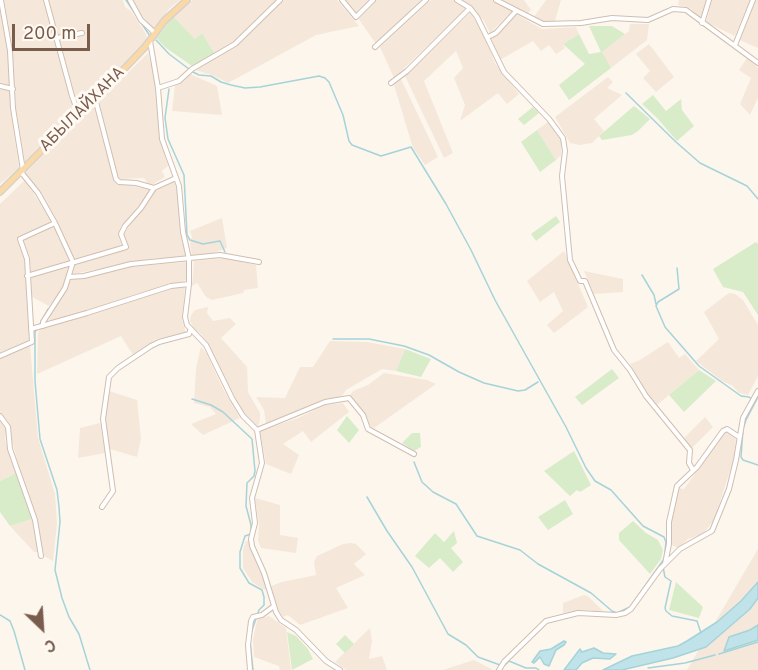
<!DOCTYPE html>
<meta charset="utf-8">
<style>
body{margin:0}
#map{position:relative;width:758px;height:670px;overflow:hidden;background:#fdf6ec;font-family:Overpass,sans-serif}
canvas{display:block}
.north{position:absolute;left:12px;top:598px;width:60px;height:60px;-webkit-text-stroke:4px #fffaf3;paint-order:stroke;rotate:155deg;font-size:16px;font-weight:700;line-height:24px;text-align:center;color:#7a5c4d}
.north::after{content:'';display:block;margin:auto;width:21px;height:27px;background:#7a5c4d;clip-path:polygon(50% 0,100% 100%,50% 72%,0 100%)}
.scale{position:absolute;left:12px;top:24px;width:78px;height:27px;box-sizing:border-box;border:3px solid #7a5c4d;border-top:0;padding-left:8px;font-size:18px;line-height:21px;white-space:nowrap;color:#7a5c4d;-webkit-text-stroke:4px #fffaf3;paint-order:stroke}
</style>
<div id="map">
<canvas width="758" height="670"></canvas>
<div class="north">С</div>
<div class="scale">200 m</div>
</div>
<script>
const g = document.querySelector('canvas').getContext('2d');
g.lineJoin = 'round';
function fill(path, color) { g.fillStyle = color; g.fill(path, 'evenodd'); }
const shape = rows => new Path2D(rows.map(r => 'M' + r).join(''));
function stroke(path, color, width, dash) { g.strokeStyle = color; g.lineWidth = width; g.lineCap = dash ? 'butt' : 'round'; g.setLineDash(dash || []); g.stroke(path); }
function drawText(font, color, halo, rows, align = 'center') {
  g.font = font + ' Overpass,sans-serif'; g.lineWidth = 6; g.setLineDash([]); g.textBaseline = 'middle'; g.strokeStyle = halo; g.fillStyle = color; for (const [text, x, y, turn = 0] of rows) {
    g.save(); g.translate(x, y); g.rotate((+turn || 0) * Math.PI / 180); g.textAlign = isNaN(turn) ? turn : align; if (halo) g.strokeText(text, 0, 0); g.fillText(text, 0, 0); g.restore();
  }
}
fill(shape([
 [4,0,43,0,73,105,77,111,28,161,25,162,16,108,12,43],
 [48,0,123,0,125,7,131,11,146,34,147,40,139,50,82,106,76,99],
 [133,0,180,0,169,9,155,30,140,14],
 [193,0,276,0,233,42,215,54,202,33,195,39,173,16],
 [284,0,337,0,359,26,316,35,228,83,212,75,195,70,231,49],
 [345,0,369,0,356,13],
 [377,0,423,0,376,44,358,18],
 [431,0,454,0,466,9,394,78,380,47],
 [463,0,492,0,512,11,490,33,484,21],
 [503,0,524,0,531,10,527,14],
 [546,0,561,0,555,21,542,21,534,17],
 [679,0,707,0,701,19,690,8,678,5],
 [712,0,750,0,735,36,706,22],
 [755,0,758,0,758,48,740,40],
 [0,9,8,55,10,85,0,83],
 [470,13,482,30,495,63,519,94,507,104,498,93,460,121,465,105,454,78,463,68,456,51,424,81,453,153,444,158,405,76],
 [516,14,542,29,576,27,579,34,563,44,565,48,556,54,549,45,541,51,533,41,500,60,491,38,498,35],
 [630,24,649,24,647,40,611,68,601,52,629,31],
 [649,44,674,77,656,92,643,78,650,71,636,54],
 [148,53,154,75,160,139,168,166,162,171,165,177,152,185,147,183,144,178,119,179,110,150,99,101],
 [747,58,758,68,758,98,750,115,740,104,751,78,739,70],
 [190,74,217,86,222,115,172,111,175,85],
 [608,77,613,82,607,88,622,95,594,119,604,131,592,143,580,145,570,143,555,117],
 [401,79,438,157,425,165,413,148,394,85],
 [0,88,10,91,10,107,19,168,0,184],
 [94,106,115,182,150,190,118,234,122,246,74,259,56,218,41,192,25,173],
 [548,122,561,139,561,155,556,160,537,130],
 [25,180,52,222,17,239,25,260,29,340,0,353,0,204],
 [174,182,177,189,181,236,187,257,156,258,73,274,75,265,128,249,124,234,128,227,155,191],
 [222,218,227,248,210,254,192,257,190,243,192,237,190,231],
 [54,226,70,260,63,287,49,306,32,297,30,258,23,240],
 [564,251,588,307,554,333,547,325,563,311,554,292,540,302,527,281],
 [227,258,256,265,258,288,244,290,243,293,212,300,206,297,197,283,192,286,194,261],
 [186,262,187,280,136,294,89,310,49,321,50,317,71,280,129,267],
 [584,271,623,279,623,292,594,294],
 [180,286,185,287,182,320,186,333,156,339,133,355,121,336,37,374,38,333,40,329],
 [729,293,735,294,743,300,758,325,758,376,748,395,739,393,733,386,722,381,696,361,719,339,704,312],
 [208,307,207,313,213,321,230,318,236,324,221,338,247,367,248,392,260,413,260,420,258,427,246,416,224,378,209,345,201,334,194,329,190,321,191,315,195,310],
 [330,341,367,342,405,349,396,371,382,369,346,390,342,396,326,400,266,424,264,410,256,397,285,398,300,367,313,367],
 [668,342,679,358,685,354,699,370,657,405,647,394,630,364,640,360],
 [30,345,38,438,55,494,57,523,53,561,44,556,36,516,25,489,12,441,10,424,0,411,0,359],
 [201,347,207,354,222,387,240,418,203,435,191,424,216,414,210,407,194,403,196,368],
 [384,373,427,380,436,384,374,428,370,426,366,417,350,395,353,391,368,385],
 [109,391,137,400,141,439,137,457,110,449,105,420],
 [343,403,349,412,311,442,303,431,283,444,299,455,291,474,266,464,260,431,298,418,325,405],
 [705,417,713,427,692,448,684,438],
 [0,421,6,430,5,440,16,473,0,481],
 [100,423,105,453,78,458,80,428],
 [724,433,728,433,736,439,733,462,714,520,703,534,688,539,678,548,672,545,671,523,678,488,684,489],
 [255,498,280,505,280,535,298,538,296,553,261,548,258,541,259,525],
 [32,519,38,552,34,552,10,526],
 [246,541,249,541,267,588,265,590,252,582,243,568,243,550],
 [351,543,356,544,366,554,354,564,365,575,336,588,348,608,300,625,288,615,283,617,279,611,271,586,282,582,316,575,314,562,317,556,343,544],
 [758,549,758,670,687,670],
 [584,595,589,597,604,612,586,610,563,613,563,603],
 [269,616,286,628,291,670,280,670,279,666,254,657,253,639,256,625,258,619],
 [370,628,372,641,369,659,382,656,387,670,346,670,335,662],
 [474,660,493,670,443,670]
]), '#f5e8da');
fill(shape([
 [173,16,195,39,202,33,215,54,192,66,166,48,156,38],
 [589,26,612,26,625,34,602,52,611,68,569,100,559,85,585,64,563,44,579,34,589,54,601,52],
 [653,95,666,111,681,99,682,110,694,126,677,141,657,118,642,104],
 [634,106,650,119,638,131,632,135,602,140,599,136],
 [533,107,539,113,524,125,518,119],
 [537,130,556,160,540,172,521,142],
 [556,216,560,222,536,241,531,234],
 [756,242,758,244,758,315,743,292,723,287,713,269],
 [405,349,431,359,421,377,396,371],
 [612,369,619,378,582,405,575,397],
 [699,370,716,381,684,412,669,395],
 [347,416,359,430,349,443,337,430],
 [412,433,420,433,421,447,414,451,402,443],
 [574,451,591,485,580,492,577,490,570,496,544,471],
 [16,473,32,519,10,526,0,512,0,481],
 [565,500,573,514,548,530,538,517],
 [633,521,646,533,658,540,663,550,661,559,650,574,619,540,619,533],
 [454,531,457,543,451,548,463,562,453,572,440,558,429,568,415,556,435,533,444,542],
 [676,582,703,607,699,618,669,610],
 [287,632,296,636,308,649,313,659,292,670],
 [345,635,354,644,345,653,336,644]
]), '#d8ecc9');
const water = shape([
 [758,582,758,598,750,609,706,647,673,658,622,670,603,670,632,656,678,646,687,641,717,622,741,601,758,582],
 [758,625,758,640,724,651,729,637,750,630,758,625],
 [564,641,566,642,564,645,556,650,549,666,544,664,540,657,534,663,532,662,540,651,551,649,564,641],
 [594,648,603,653,616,654,610,659,593,658,582,663,576,670,564,670,580,649,582,652,594,648]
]);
fill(water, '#bfe3e8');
stroke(water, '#a5d3da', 1.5);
stroke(shape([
 [126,0,150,36],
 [156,40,169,54,193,72,199,75,211,76,221,82,231,85,245,88,260,87,319,76,325,78,329,82,343,115,349,141,352,145,381,156,411,147,446,204,471,250,495,300,566,427,586,468,595,481,611,490,643,526,664,537,666,542,664,560],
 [169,89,165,118,168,139,184,175,187,235,190,240,203,244,220,241,225,252],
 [626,93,676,142,700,163,747,186,758,199],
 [677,268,679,289,658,302,656,306,665,327,699,366,741,396,749,397,755,402],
 [642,275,654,295,656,304],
 [40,324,48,309],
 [38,328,35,332,35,381,40,439,57,490,59,507,60,522,55,570,62,598,69,617,79,634,90,670],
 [333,339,369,339,404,346,429,355,459,372,484,383,518,391,525,390,538,382],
 [758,397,746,420,743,429,741,457,743,460,758,465],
 [192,399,211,405,223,412,252,439,255,471,254,476,247,483,246,506,251,525,251,534,245,536,240,552,240,568,249,583,262,590,264,597,264,605,259,610,251,633],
 [414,462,422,482,433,492,456,504,477,536,520,550,538,564,591,593,612,611,617,613,630,607,664,559],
 [367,497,387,531,412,567,448,634,466,645,478,657,500,665],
 [663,567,665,577,671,581,665,608,666,611,672,616,697,621,701,633],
 [0,615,10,621,14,631,25,670],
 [250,641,253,670],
 [719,654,758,642],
 [505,665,509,661,526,668,536,668,539,670],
 [648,668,685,663,715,655]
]), '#a5d3da', 1.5);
const minor = shape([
 [1,0,10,51,13,108,23,170],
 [46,0,72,96,75,104,82,110],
 [130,0,141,20,155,33],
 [342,0,356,17,373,0],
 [457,0,470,8,477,17,504,72,549,119,563,138,565,151,562,176,570,260,580,281,585,281,614,350,630,370,646,396,690,450,689,463,693,470],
 [496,0,543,24,581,23,612,18,648,20,673,9,686,10,758,63],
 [702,23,709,0],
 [488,37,496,33,516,11],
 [57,38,82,33],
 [150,41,158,88,162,139,179,186,183,232,189,259,189,284,185,317,187,325,206,345,232,398,243,416,257,430],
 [735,45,753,0],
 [375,47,426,0],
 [391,83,407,71,470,8],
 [0,86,13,89],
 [158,88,179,81,192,69,235,44,280,0],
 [95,98,116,179,119,182,136,183,154,188],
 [21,172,38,193,55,223,73,262,65,288,43,322,43,326],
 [27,276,126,247,121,234,125,226,141,208,154,188,176,178],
 [69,277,84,276,131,264,220,255,259,262],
 [31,329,87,313,171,286,189,284],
 [0,356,32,342,27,259,20,239,55,223],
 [0,416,8,427,10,449,35,520,41,556],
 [257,430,262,463,252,498,255,523,251,539,252,546,264,573,276,612,281,620,296,630,326,661,340,670],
 [257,430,325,402,349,398,363,415,368,429,414,454],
 [102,507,113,491,103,419,109,377,118,368,151,346,159,342,189,334,190,331],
 [665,564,669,544,669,522,677,486,697,467,723,431,727,429,739,437],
 [250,670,248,645,251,621,253,617,262,615,274,606],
 [499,670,504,662,546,621,578,613,616,615,625,613,631,609,660,569,680,549,712,531,729,489,736,460,743,418,758,391]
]);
const major = shape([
 [0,192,125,68,145,47,164,21,187,0]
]);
stroke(minor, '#d1beb0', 6);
stroke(major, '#dad1cd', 8);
stroke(minor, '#fff', 4);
stroke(major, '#fbd9a5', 5);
drawText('16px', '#7a5c4d', '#fffaf3', [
 ["АБЫЛАЙХАНА",83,110,-45]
]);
</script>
